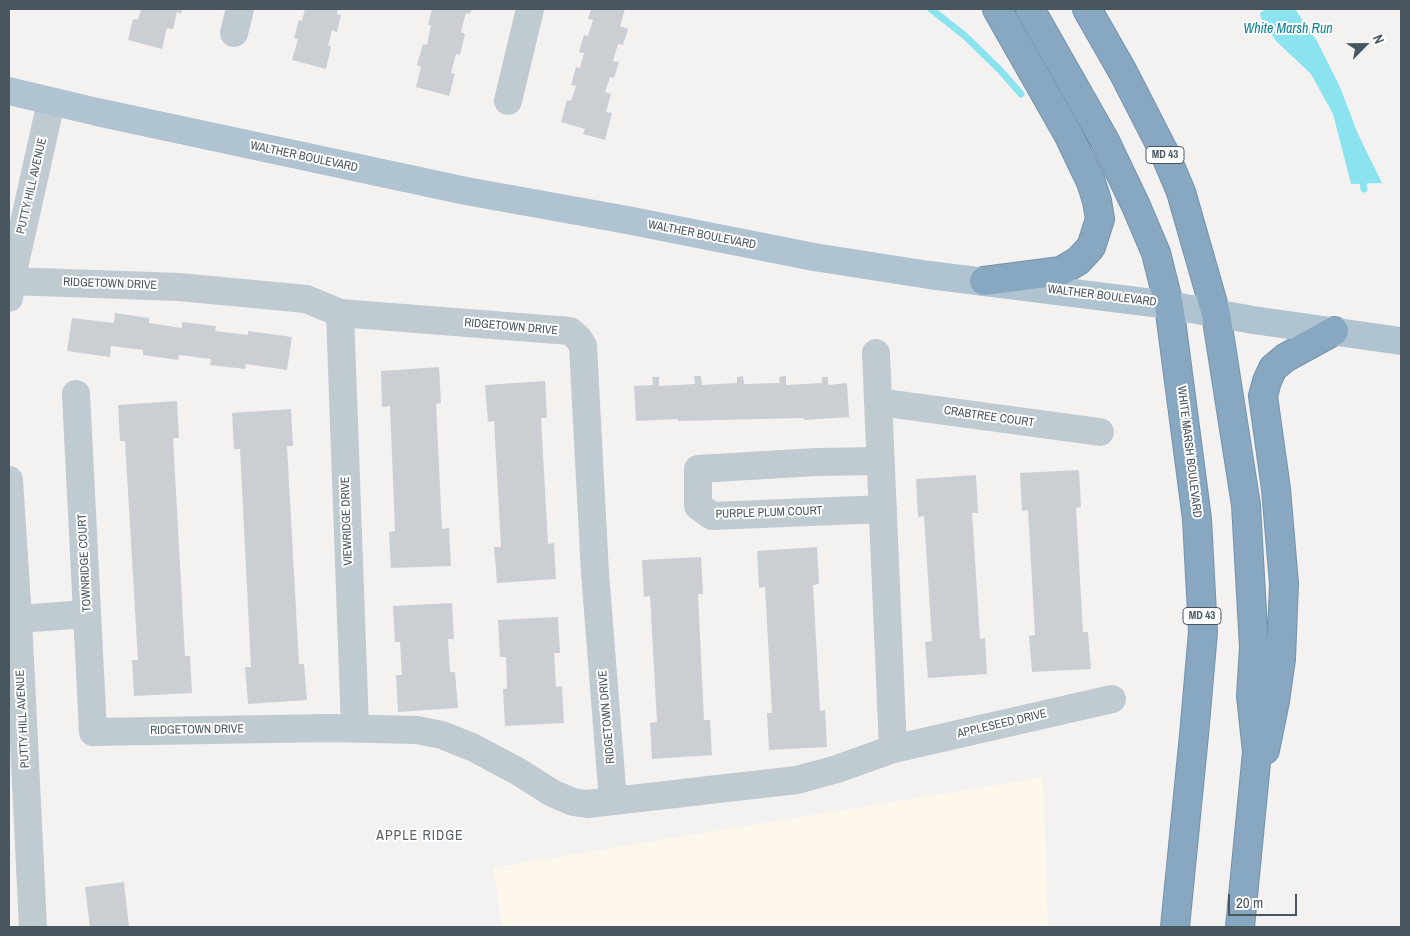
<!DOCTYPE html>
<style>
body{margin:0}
#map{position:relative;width:1410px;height:936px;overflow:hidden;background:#f4f1f1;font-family:"Archivo Narrow",sans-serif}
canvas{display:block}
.frame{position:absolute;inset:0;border:10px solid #485660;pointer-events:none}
.north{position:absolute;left:1340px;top:20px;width:50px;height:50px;-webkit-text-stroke:4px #fff;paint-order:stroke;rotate:67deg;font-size:14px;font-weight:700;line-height:20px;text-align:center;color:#485660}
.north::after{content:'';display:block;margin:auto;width:18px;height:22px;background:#485660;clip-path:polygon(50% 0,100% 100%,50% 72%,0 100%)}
.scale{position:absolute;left:1228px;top:894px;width:69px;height:22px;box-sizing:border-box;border:2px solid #485660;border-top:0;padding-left:6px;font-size:15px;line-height:18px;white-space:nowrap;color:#485660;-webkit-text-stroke:4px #fff;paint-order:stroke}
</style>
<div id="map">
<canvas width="1410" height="936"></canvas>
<div class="frame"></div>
<div class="north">N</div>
<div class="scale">20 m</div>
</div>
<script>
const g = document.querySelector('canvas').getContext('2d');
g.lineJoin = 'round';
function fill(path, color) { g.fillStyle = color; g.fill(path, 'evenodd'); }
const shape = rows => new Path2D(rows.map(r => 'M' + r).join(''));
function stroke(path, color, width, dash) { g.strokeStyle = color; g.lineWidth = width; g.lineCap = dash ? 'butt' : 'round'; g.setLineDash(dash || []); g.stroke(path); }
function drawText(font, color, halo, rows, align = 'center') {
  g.font = font + ' "Archivo Narrow",sans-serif'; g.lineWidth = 4; g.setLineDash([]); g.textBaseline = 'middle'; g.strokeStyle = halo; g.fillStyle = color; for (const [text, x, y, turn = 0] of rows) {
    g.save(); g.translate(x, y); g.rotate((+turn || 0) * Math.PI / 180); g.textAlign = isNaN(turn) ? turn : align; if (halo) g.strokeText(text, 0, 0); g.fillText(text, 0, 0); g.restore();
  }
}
fill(shape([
 [1043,777,1048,927,502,927,493,868]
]), '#fdf7ec');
fill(shape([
 [1266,9,1295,9,1317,41,1340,87,1358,134,1382,183,1351,184,1333,114,1311,74,1276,41,1261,18,1260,13]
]), '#8be3f0');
stroke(shape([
 [931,9,965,36,1000,70,1021,94],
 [1362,175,1364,189]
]), '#8be3f0', 7);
fill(shape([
 [141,9,182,9,181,14,177,12,173,29,167,28,162,49,128,40,133,19,138,20],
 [305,9,338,9,337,14,341,15,337,32,332,30,328,46,331,46,326,69,292,60,298,39,294,38,299,20,302,21],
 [432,9,472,9,470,14,466,13,461,32,465,34,460,55,456,54,451,73,455,74,449,96,416,87,421,67,417,65,423,44,427,45,431,25,428,25],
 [591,9,625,9,620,26,628,29,623,45,618,44,613,61,619,62,614,78,610,77,605,92,611,94,606,112,612,113,605,140,583,134,585,129,561,122,567,100,571,101,576,86,571,85,576,67,580,68,584,53,579,52,584,35,588,36,593,20,588,19],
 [115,313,149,318,149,323,182,328,182,322,216,326,215,331,248,335,248,331,292,337,287,370,246,364,245,369,210,365,211,359,179,355,178,360,143,355,143,350,111,346,110,357,67,351,72,318,114,323],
 [439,367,441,403,436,404,442,529,449,528,451,566,391,568,389,532,395,531,390,406,382,407,381,371],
 [694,376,701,376,702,385,737,383,737,377,743,376,744,384,780,383,779,377,786,376,786,385,822,383,822,377,828,377,828,385,847,383,849,417,804,420,804,418,678,421,678,419,636,421,634,386,653,385,652,377,659,377,659,386,695,384],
 [545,381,547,418,541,418,548,544,554,543,556,579,497,583,494,547,501,547,494,421,488,422,485,385],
 [177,401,179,438,173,438,185,656,190,656,192,693,134,696,132,660,138,660,125,441,120,441,118,405],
 [291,409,293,446,287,446,299,664,304,664,307,700,248,704,245,667,251,667,240,449,234,449,232,413],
 [1079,470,1081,507,1076,508,1083,632,1088,632,1091,669,1032,672,1029,636,1035,635,1028,510,1022,511,1020,473],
 [976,475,978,513,972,513,980,639,985,638,987,674,928,678,925,642,932,641,924,516,918,517,916,479],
 [817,547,819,584,813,585,820,711,825,710,827,747,769,750,767,713,772,713,765,587,759,588,757,551],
 [701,557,703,594,698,594,704,720,710,720,712,755,652,759,650,723,657,722,650,596,644,597,642,560],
 [452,603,454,639,448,639,450,672,455,672,458,708,398,712,396,675,402,675,400,642,395,642,393,606],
 [558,617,560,653,554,653,556,687,562,686,564,723,505,726,503,689,507,689,506,657,500,657,498,620],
 [124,882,129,927,90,927,85,887]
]), '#cbcfd4');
const highway = shape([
 [1030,9,1105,141,1136,206,1156,253,1169,305,1197,519,1203,632,1194,735,1175,927],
 [1087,9,1123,72,1165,154,1181,192,1216,314,1246,505,1254,647,1251,696,1257,752,1240,927],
 [984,281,1061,271,1078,261,1091,247,1100,219,1097,201,1091,182,1068,134,997,9],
 [1265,750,1275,701,1281,659,1284,584,1276,489,1263,396,1267,381,1273,368,1285,358,1334,331]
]);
stroke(highway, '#7393ad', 30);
stroke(shape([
 [234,33,240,9],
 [508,101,530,9],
 [11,281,179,287,306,299,340,313,570,331,578,338,583,346,595,573,613,801],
 [9,298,11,281,51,102],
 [340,313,355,728],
 [76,394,93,732,330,728,417,730,442,735,474,748,519,772,552,793,573,802,587,804,797,780,837,769,893,749,876,353],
 [878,402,1100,432],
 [880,461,816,462,698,469,698,506,712,516,883,509],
 [9,480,18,619,33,927],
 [18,619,87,614],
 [893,749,1112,699]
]), '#bfcad1', 28);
stroke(shape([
 [9,91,97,112,466,191,627,220,814,257,929,275,1169,305,1253,320,1401,341]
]), '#b0c3d1', 28);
stroke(highway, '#88a8c1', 28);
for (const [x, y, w] of [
 [1165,155,38],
 [1202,616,38]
]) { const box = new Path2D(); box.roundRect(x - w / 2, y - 8.5, w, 17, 4); g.fillStyle = '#fff'; g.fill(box); stroke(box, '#485660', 1); }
drawText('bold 11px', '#485660', null, [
 ["MD 43",1165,155],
 ["MD 43",1202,616]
]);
drawText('12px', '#485660', '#fff', [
 ["WALTHER BOULEVARD",304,157,12],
 ["PUTTY HILL AVENUE",32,186,-77],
 ["WALTHER BOULEVARD",702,235,11],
 ["RIDGETOWN DRIVE",110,284,2],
 ["WALTHER BOULEVARD",1102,296,7],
 ["RIDGETOWN DRIVE",511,327,5],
 ["CRABTREE COURT",989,417,8],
 ["WHITE MARSH BOULEVARD",1189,452,83],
 ["PURPLE PLUM COURT",769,513,-2],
 ["VIEWRIDGE DRIVE",347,521,-92],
 ["TOWNRIDGE COURT",85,563,-93],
 ["RIDGETOWN DRIVE",607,717,-95],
 ["PUTTY HILL AVENUE",23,719,-93],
 ["APPLESEED DRIVE",1002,724,-13],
 ["RIDGETOWN DRIVE",197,730,-1]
]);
drawText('italic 14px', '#098293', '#fff', [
 ["White Marsh Run",1288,29]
]);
g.letterSpacing = '1px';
drawText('14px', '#5d6267', '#fff', [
 ["APPLE RIDGE",420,836]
]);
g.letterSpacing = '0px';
</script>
